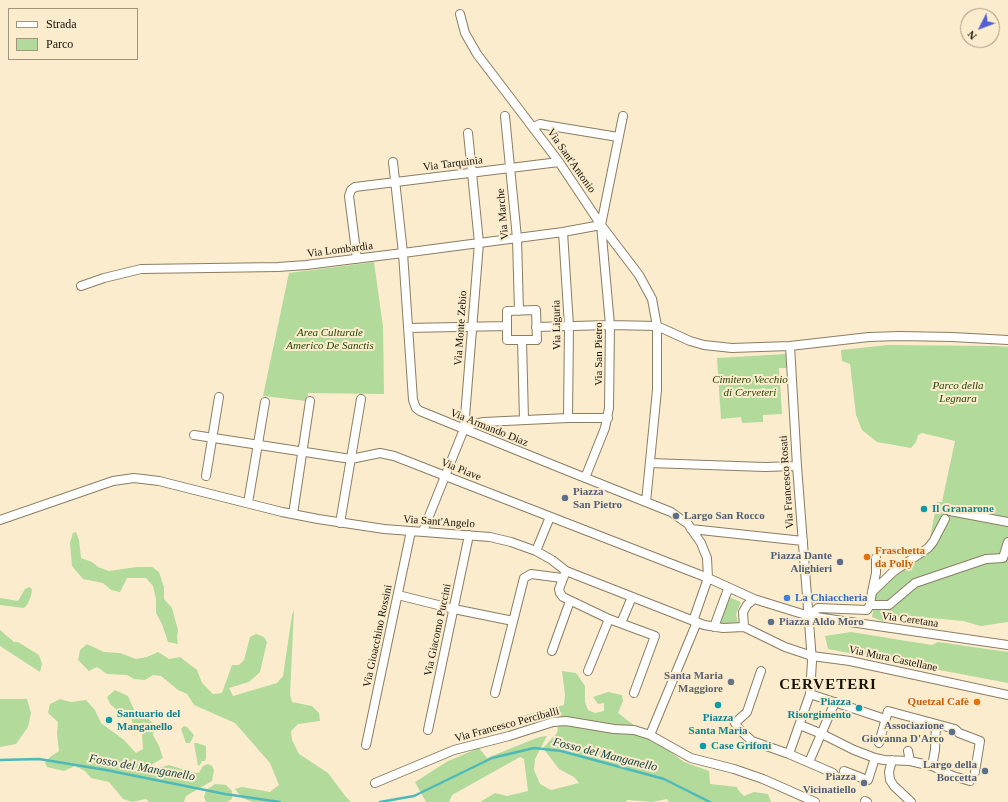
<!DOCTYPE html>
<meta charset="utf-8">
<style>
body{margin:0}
#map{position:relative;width:1008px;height:802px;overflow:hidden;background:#fbecce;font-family:"Times New Roman",serif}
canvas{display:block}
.legend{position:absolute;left:8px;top:8px;width:130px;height:52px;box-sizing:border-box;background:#fbecce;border:1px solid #a0957e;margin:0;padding:5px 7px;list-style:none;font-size:12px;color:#171207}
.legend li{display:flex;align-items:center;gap:8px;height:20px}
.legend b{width:20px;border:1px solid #a0957e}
.north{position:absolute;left:960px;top:8px;width:40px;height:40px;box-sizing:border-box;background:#fbecce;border:1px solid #a0957e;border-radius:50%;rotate:228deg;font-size:11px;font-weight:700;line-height:16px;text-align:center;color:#171207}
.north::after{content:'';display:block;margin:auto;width:14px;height:18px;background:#5160d6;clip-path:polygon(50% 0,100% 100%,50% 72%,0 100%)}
</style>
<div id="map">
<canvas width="1008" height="802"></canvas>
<ul class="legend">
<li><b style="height:5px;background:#fff"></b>Strada</li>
<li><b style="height:11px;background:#b2da9b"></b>Parco</li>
</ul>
<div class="north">N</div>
</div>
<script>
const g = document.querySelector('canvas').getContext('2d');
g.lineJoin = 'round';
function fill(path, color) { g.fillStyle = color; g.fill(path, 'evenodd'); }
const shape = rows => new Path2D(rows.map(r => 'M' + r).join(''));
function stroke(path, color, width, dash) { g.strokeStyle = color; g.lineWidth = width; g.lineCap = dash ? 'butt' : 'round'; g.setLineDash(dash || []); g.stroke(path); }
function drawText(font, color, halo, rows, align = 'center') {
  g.font = font + ' "Times New Roman",serif'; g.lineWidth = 4; g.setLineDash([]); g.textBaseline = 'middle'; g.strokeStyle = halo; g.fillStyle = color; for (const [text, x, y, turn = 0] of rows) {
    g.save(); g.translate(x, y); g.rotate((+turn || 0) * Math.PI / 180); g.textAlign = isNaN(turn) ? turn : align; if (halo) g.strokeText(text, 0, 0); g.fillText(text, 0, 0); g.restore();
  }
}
fill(shape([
 [374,262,383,327,384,394,308,393,307,401,263,396,289,273],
 [888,345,995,346,1008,347,1008,622,981,626,963,621,910,616,884,622,872,617,876,594,885,581,900,570,932,551,950,517,944,515,930,538,937,502,942,502,955,441,922,433,918,435,916,442,911,448,877,442,862,430,856,415,850,364,842,361,841,350],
 [786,354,787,368,779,368,782,414,763,415,763,422,742,423,741,417,721,419,717,358],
 [76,532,79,540,81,558,92,562,98,567,109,571,137,567,152,567,159,572,164,587,164,599,172,608,178,630,177,637,178,644,168,642,162,624,156,613,156,599,153,586,146,578,127,578,120,592,111,590,103,583,83,579,72,566,70,543,73,533],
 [29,587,32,589,31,596,27,605,24,608,0,605,0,598,18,601,25,589],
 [728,597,741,602,736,614,738,623,719,625],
 [294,610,290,695,292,702,312,706,319,713,320,721,298,724,291,731,292,740,299,754,328,773,346,797,351,802,253,802,242,798,235,789,242,787,270,792,279,785,270,763,235,723,194,705,187,694,178,690,161,676,153,675,145,680,134,679,127,675,107,674,97,667,89,671,78,660,80,650,87,644,104,652,120,653,136,659,147,657,158,652,169,659,180,657,197,670,202,683,213,694,222,693,232,665,239,665,244,660,250,637,256,634,264,637,267,642,260,672,249,682,229,688,233,696,277,683,283,676,292,615],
 [0,630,14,642,18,642,39,655,42,664,40,672,0,646],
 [851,632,932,645,938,642,1008,652,1008,683,828,649,825,636],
 [562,671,576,673,585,686,585,702,588,710,595,713,604,711,604,703,598,704,593,697,608,692,622,695,623,701,618,713,635,726,647,738,658,743,684,762,709,771,710,784,737,787,738,790,744,796,754,792,768,794,771,802,669,802,667,799,652,802,627,800,626,802,480,802,495,793,507,796,528,791,524,759,520,757,452,795,449,802,426,802,415,782,448,761,479,748,487,758,539,737,547,736,535,759,534,770,540,784,551,790,579,783,574,777,559,769,543,748,557,733,558,729,555,716,534,725,521,723,522,716,564,705,565,695],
 [115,690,128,696,136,714,143,714,155,725,153,735,159,746,163,758,151,765,158,768,169,765,191,772,199,773,203,766,208,764,212,766,214,770,212,781,186,796,184,802,149,802,146,799,132,802,123,799,109,782,91,778,85,771,75,766,64,771,47,767,45,763,50,757,59,751,57,734,58,722,48,713,50,704,60,699,71,702,86,700,95,710,101,723,124,740,136,753,143,749,142,734,133,724,131,717,125,717,110,704,107,697],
 [0,699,27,699,31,713,28,727,16,744,0,747],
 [184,726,187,727,194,735,190,743,186,743,181,729],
 [194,743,197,743,206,746,206,758,205,761,202,761,200,765,198,766],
 [215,784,226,785,232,791,232,799,227,802,206,802,204,797,206,790]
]), '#b2da9b');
stroke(shape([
 [0,760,39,759,106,770,225,794,280,802],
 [380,802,414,796,492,758,534,748,561,751,664,779,710,802]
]), '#4fb9b9', 2.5);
const street = shape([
 [460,14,465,33,477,54,559,162,601,225,639,275,652,299,657,326,657,390,646,502],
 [505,116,517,238,519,311],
 [533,127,540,124,545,125,618,137],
 [393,162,403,253,413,400,416,408,420,411,568,471,671,512,688,524,701,543,707,558,708,578,754,599,809,616,1008,645],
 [563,232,569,326,568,418],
 [357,259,349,196,351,190,355,187,559,162],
 [81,286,104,278,141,269,278,267,306,265,403,253,563,232,601,225],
 [536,310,537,340,507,340,507,311,536,310],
 [536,327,610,325,657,326,690,341,704,345,732,348,790,346,869,337,899,336,952,337,1008,340],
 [408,328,507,326],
 [522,340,524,420],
 [464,429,472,424,484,422,568,418,608,418],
 [194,435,351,459,380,453,394,456,708,578,693,621],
 [650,463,765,467,797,466],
 [206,476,219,397],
 [585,478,605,428,609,408,610,325,601,225,623,116],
 [248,503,265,402],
 [950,511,1008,522],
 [293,514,310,401],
 [0,520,113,481,134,478,159,481,282,512,318,519,384,529,490,537,511,542,536,551,552,560,566,571,704,625,723,628,744,627,785,647,812,656,850,661,1008,695],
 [340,523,361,399],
 [691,529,803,541],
 [423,531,464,429,479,243,468,133],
 [536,551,550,517],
 [566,571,559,589,560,593,563,597,609,619,655,636,634,693],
 [872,592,893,572,928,548,933,542,945,519],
 [398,595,454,609,513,621],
 [870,605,889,605,915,583,986,559,1003,558,1008,542],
 [809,616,818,608,867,610,870,605,872,592,876,573,876,558],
 [621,623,632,597],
 [714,627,728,589],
 [744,627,743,612,747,605,754,599],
 [552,651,570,601],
 [588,671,609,619],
 [761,671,747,712,735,723,739,729,752,741,789,754,833,773,835,776],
 [495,693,524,578,531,574,562,578],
 [810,694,885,719],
 [800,725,822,734,854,750,875,758,884,760,910,761,932,766,953,776,970,781],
 [428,730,469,535],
 [650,735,697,622],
 [879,743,888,711,955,729,959,733,980,741,975,772],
 [366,745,411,531],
 [908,751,910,761],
 [789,754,810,694,812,661,797,466,790,346],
 [892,760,889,772,890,780,894,786,911,802],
 [809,762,835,702],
 [932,766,935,750,936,724],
 [844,771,862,778],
 [868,780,875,758],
 [375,783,454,750,509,736,553,722,566,721,614,729,634,730,650,735,691,758,734,769,763,779,815,802],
 [865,801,867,802]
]);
stroke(street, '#8a7d62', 10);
stroke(street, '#fff', 8);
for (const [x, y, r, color] of [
 [565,498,4,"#5c6f8a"],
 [924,509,4,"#0f9aa8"],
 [676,516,4,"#5c6f8a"],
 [867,557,4,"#e8710a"],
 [840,562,4,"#5c6f8a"],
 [787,598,4,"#3f7fe0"],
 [771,622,4,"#5c6f8a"],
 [731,682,4,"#6b7280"],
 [977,702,4,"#e8710a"],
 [718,705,4,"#0f9aa8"],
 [859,708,4,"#0f9aa8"],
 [109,720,4,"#0f9aa8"],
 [952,732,4,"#5c6f8a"],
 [703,746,4,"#0f9aa8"],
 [985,771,4,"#5c6f8a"],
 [864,783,4,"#5c6f8a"]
]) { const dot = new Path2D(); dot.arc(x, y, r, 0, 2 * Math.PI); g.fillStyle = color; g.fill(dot); stroke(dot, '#fbecce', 1.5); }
drawText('11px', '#171207', '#fbecce', [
 ["Via Sant'Antonio",571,161,55],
 ["Via Tarquinia",453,164,-7],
 ["Via Marche",503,214,-95],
 ["Via Lombardia",340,250,-7],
 ["Via Liguria",557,325,-91],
 ["Via Monte Zebio",461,328,-86],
 ["Via San Pietro",599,354,-90],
 ["Via Armando Diaz",489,428,22],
 ["Via Piave",461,470,22],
 ["Via Francesco Rosati",787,482,-94],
 ["Via Sant'Angelo",439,522,4],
 ["Via Ceretana",910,620,8],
 ["Via Giacomo Puccini",438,630,-78],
 ["Via Gioacchino Rossini",378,636,-78],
 ["Via Mura Castellane",893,659,12],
 ["Via Francesco Perciballi",507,725,-15]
]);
drawText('italic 11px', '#224500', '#fbecce', [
 ["Area Culturale",330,333],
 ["Americo De Sanctis",330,346],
 ["Cimitero Vecchio",750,380],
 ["di Cerveteri",750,393],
 ["Parco della",958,386],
 ["Legnara",958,399]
]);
drawText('bold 11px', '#4e5e75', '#fbecce', [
 ["Piazza",573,492,"left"],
 ["San Pietro",573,505,"left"],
 ["Largo San Rocco",684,516,"left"],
 ["Piazza Dante",832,556],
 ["Alighieri",832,569],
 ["Piazza Aldo Moro",779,622,"left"],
 ["Associazione",944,726],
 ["Giovanna D'Arco",944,739],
 ["Largo della",977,765],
 ["Boccetta",977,778],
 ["Piazza",856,777],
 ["Vicinatiello",856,790]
], 'right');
drawText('bold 11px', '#0d838f', '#fbecce', [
 ["Il Granarone",932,509],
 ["Piazza",851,702,"right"],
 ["Risorgimento",851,715,"right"],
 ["Santuario del",117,714],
 ["Manganello",117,727],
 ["Piazza",718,718,"center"],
 ["Santa Maria",718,731,"center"],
 ["Case Grifoni",711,746]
], 'left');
drawText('bold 11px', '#c56008', '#fbecce', [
 ["Fraschetta",875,551],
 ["da Polly",875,564],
 ["Quetzal Cafè",969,702,"right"]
], 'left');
drawText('bold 11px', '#366cbe', '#fbecce', [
 ["La Chiaccheria",795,598]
], 'left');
drawText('bold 11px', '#5b616d', '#fbecce', [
 ["Santa Maria",723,676],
 ["Maggiore",723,689]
], 'right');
drawText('italic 12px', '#104141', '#fbecce', [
 ["Fosso del Manganello",605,755,14],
 ["Fosso del Manganello",142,768,10]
]);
g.letterSpacing = '1px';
drawText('bold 15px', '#171207', '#fbecce', [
 ["CERVETERI",828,685]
]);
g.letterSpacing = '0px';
</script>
